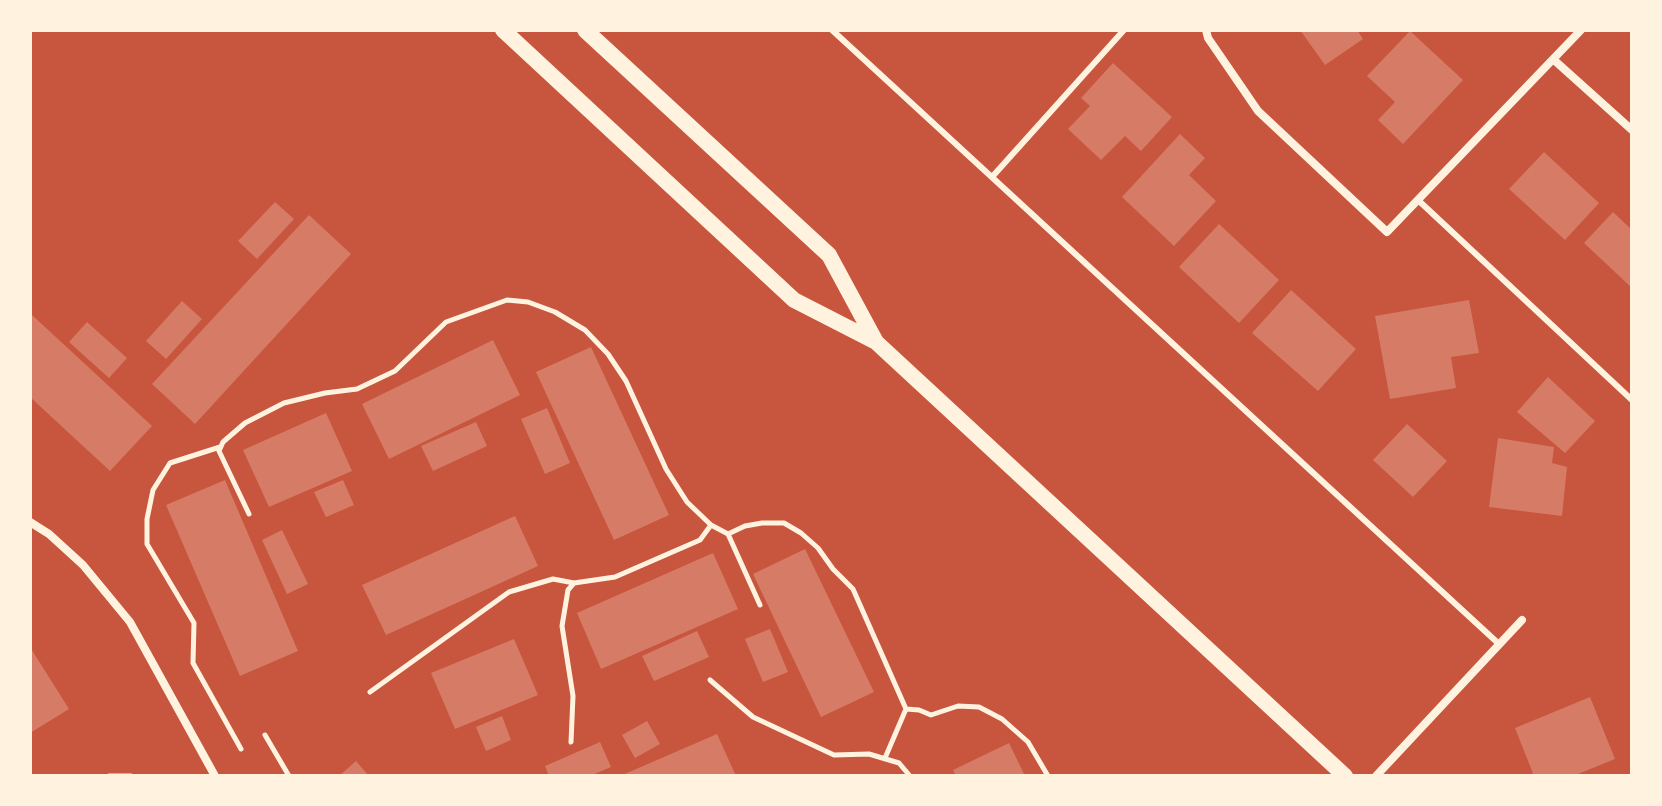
<!DOCTYPE html>
<style>
body{margin:0}
#map{position:relative;width:1662px;height:806px;overflow:hidden;background:#c8553d;font-family:"Playfair Display",serif}
canvas{display:block}
.frame{position:absolute;inset:0;border:32px solid #fff3e0;pointer-events:none}
</style>
<div id="map">
<canvas width="1662" height="806"></canvas>
<div class="frame"></div>
</div>
<script>
const g = document.querySelector('canvas').getContext('2d');
g.lineJoin = 'round';
function fill(path, color) { g.fillStyle = color; g.fill(path, 'evenodd'); }
const shape = rows => new Path2D(rows.map(r => 'M' + r).join(''));
function stroke(path, color, width, dash) { g.strokeStyle = color; g.lineWidth = width; g.lineCap = dash ? 'butt' : 'round'; g.setLineDash(dash || []); g.stroke(path); }
fill(shape([
 [1300,30,1357,30,1363,39,1325,65],
 [1410,31,1463,80,1403,144,1378,120,1395,102,1367,76],
 [1113,63,1172,117,1141,151,1125,136,1101,160,1068,129,1090,106,1081,98],
 [1180,134,1205,158,1189,175,1216,201,1174,246,1122,197],
 [1544,152,1599,203,1565,240,1509,189],
 [275,202,294,219,257,259,238,241],
 [1613,212,1632,230,1632,288,1584,243],
 [309,215,351,254,195,424,152,384],
 [1219,224,1279,280,1239,323,1179,267],
 [1291,290,1356,349,1318,391,1252,333],
 [1469,300,1479,353,1451,357,1456,388,1390,399,1375,316],
 [182,301,202,319,166,359,146,341],
 [32,315,152,426,110,471,30,397],
 [87,322,127,358,109,378,69,342],
 [493,340,520,395,389,459,362,404],
 [591,347,669,515,614,540,536,372],
 [1548,377,1595,421,1565,453,1517,412],
 [547,408,570,463,545,474,521,419],
 [326,413,352,471,269,507,243,450],
 [476,422,487,446,433,471,421,446],
 [1407,424,1447,461,1413,497,1373,460],
 [1498,438,1554,447,1552,463,1567,467,1562,516,1489,507],
 [225,480,298,651,240,676,166,505],
 [343,480,354,505,326,517,314,492],
 [515,516,538,566,386,635,362,585],
 [282,530,308,584,287,594,262,540],
 [805,549,874,692,821,717,753,574],
 [713,553,738,609,601,669,577,613],
 [770,629,788,672,763,682,745,639],
 [697,631,709,657,654,681,642,656],
 [514,639,538,695,455,729,431,673],
 [30,647,69,709,30,733],
 [1590,697,1615,759,1573,776,1534,776,1515,728],
 [502,716,511,740,486,751,476,727],
 [647,721,660,744,635,758,622,735],
 [717,734,736,776,620,776],
 [600,742,611,767,590,776,549,776,545,766],
 [1009,743,1025,776,956,776,953,770],
 [356,761,369,776,339,776]
]), '#d67c66');
stroke(shape([
 [220,447,170,463,153,490,147,519,147,544,194,623,193,663,241,749],
 [249,514,219,451,223,442,245,423,284,403,325,393,357,389,395,371,446,322,507,300,528,302,555,312,585,330,608,354,626,381,666,469,687,502,711,525,728,534],
 [760,605,728,534,745,526,762,523,784,523,801,533,818,548,833,569,853,589,906,709,919,710,931,715,958,706,979,707,1002,719,1028,742,1048,776],
 [710,680,753,717,834,755,869,754,899,763,910,776],
 [370,692,509,592,553,579,574,583],
 [265,735,289,776],
 [571,742,573,696,562,626,568,590,574,583,615,577,700,540,711,525],
 [885,758,906,709],
 [109,776,131,776]
]), '#fff3e0', 5);
stroke(shape([
 [832,30,1499,644],
 [992,177,1124,30],
 [1418,200,1632,400]
]), '#fff3e0', 6);
stroke(shape([
 [1206,30,1208,38,1258,111,1387,232,1581,30],
 [1554,60,1632,130],
 [30,522,49,534,83,565,130,622,215,776],
 [1376,776,1522,620]
]), '#fff3e0', 8);
stroke(shape([
 [503,30,794,300,876,342,1345,776],
 [585,30,829,255,876,342]
]), '#fff3e0', 16);
</script>
